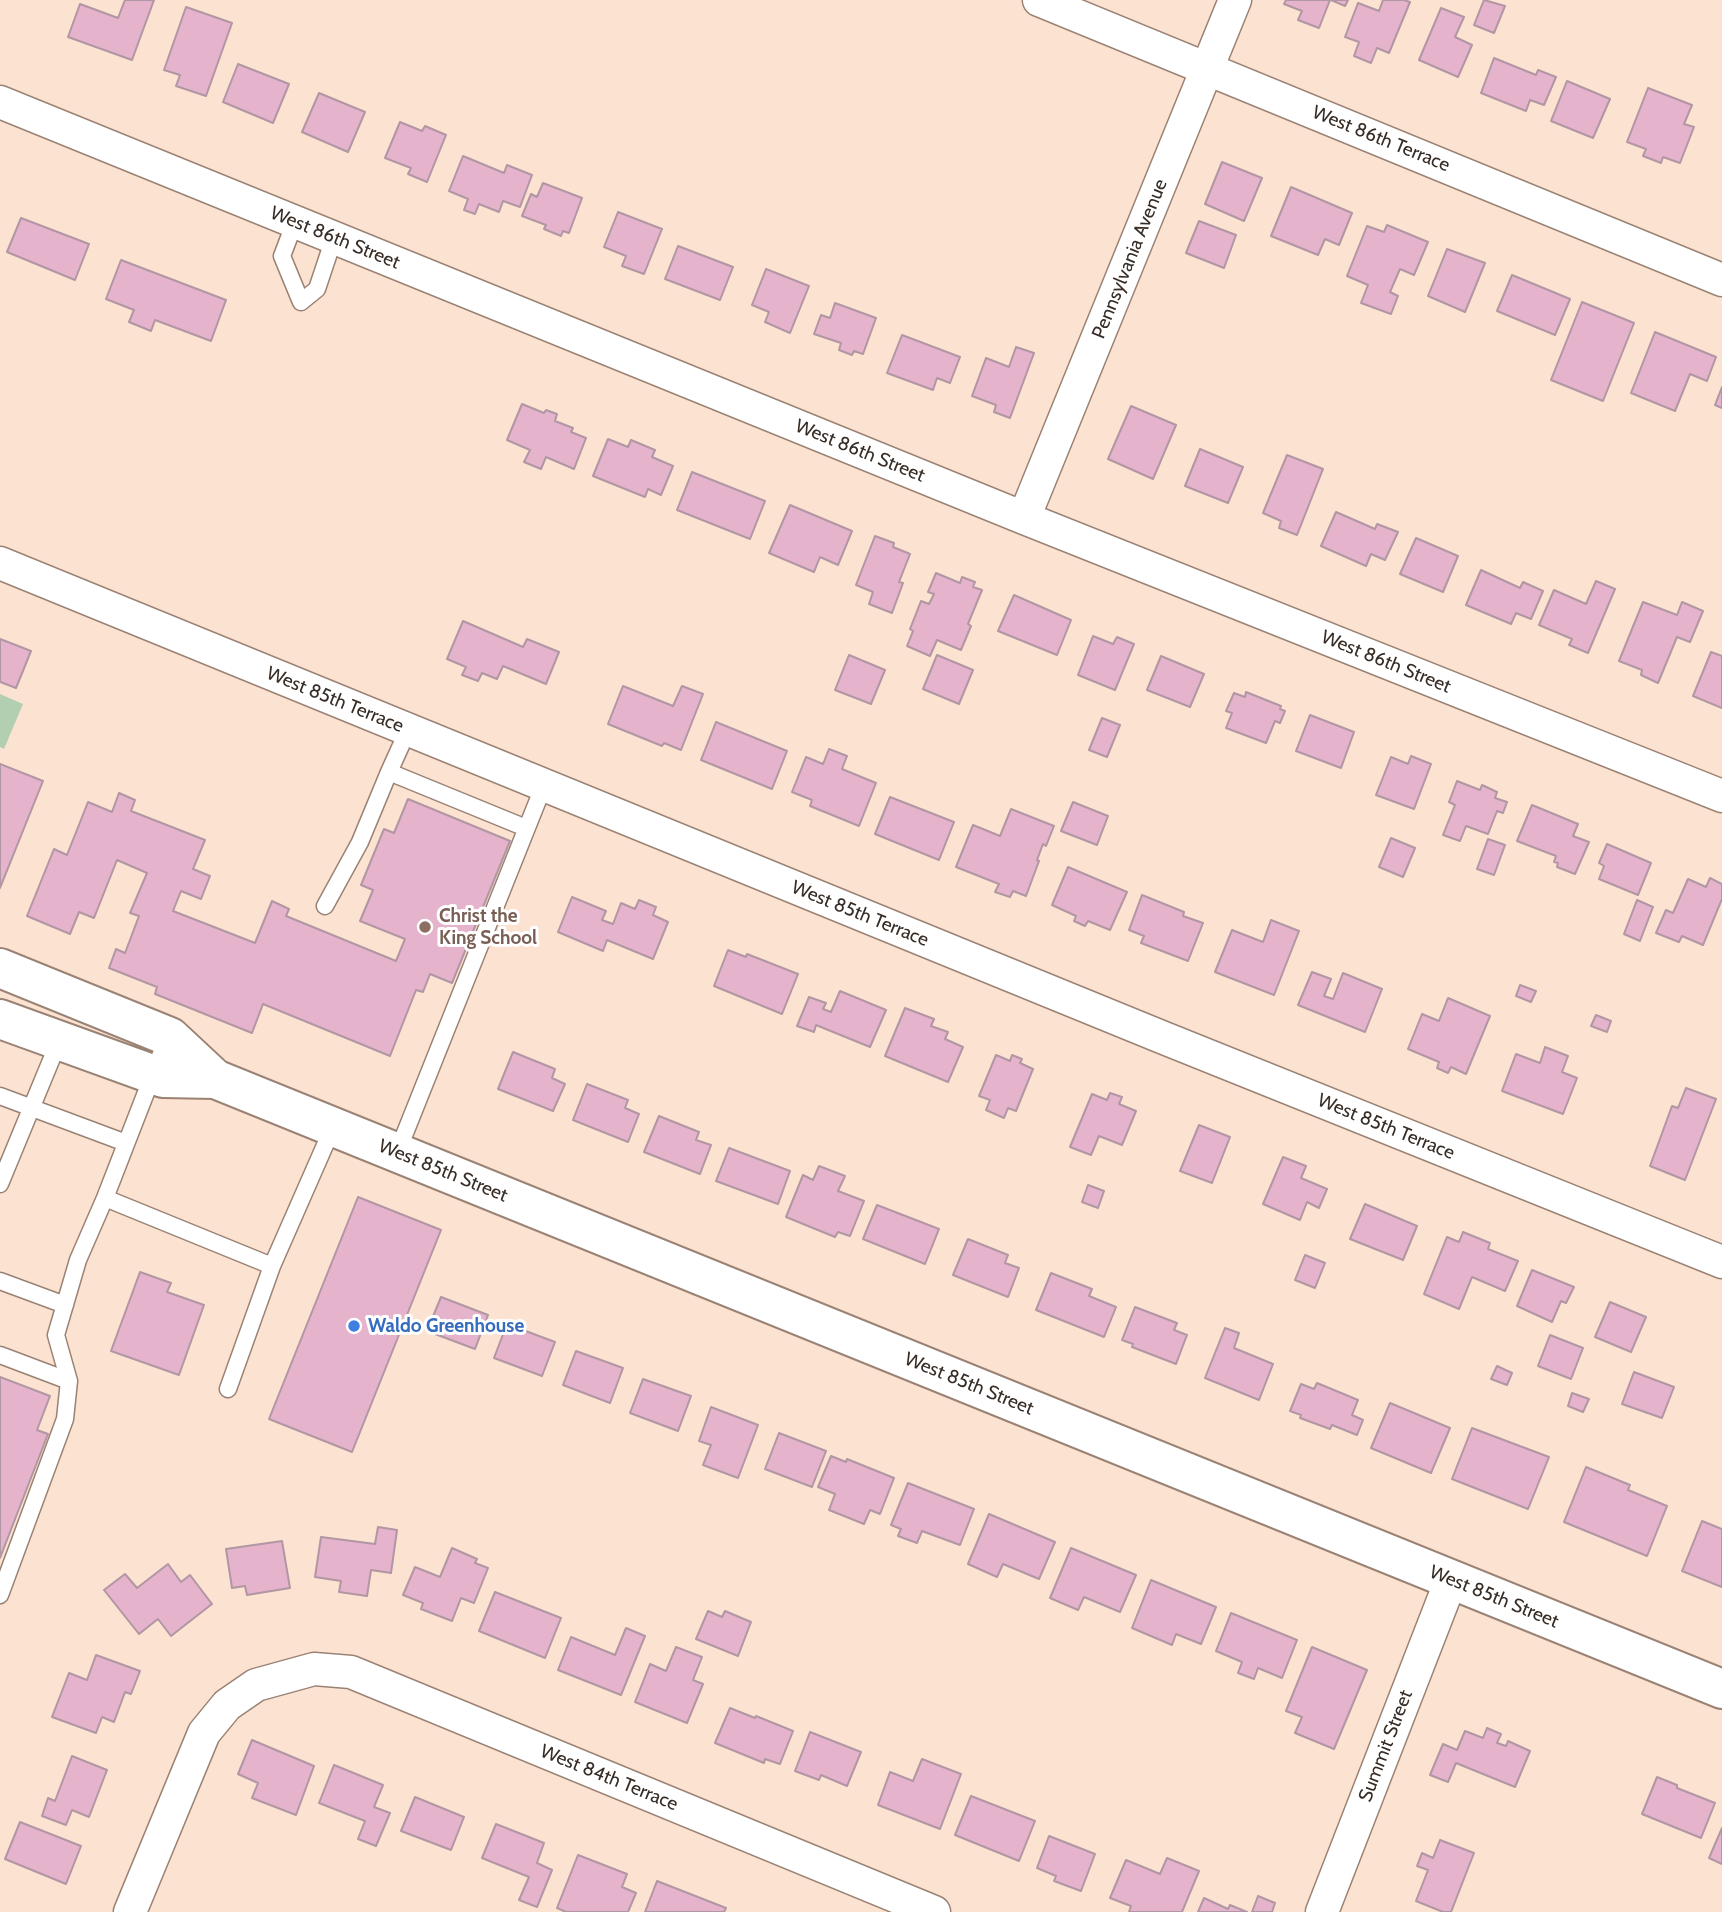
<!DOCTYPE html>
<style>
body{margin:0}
canvas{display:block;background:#fce2d1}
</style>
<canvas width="1722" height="1912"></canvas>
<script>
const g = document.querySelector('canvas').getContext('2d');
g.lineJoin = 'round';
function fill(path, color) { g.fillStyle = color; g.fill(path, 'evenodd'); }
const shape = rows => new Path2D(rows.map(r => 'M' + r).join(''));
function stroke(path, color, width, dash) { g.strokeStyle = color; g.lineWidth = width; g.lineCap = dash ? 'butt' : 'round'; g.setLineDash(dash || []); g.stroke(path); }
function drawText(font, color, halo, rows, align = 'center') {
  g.font = font + ' Cabin,sans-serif'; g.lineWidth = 6; g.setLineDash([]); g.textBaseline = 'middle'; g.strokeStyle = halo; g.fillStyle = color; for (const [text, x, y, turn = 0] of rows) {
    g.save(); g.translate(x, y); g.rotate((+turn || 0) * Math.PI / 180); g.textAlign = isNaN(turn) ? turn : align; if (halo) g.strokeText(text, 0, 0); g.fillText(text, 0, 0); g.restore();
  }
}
fill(shape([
 [0,694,23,704,4,749,0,747]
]), '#b3cfb2');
const building = shape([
 [125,0,154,0,132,60,68,37,80,4,118,18,125,0],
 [1286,0,1330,0,1319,28,1298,20,1302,11,1284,4,1286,0],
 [1331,0,1348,0,1345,6,1331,0],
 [1383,0,1404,0,1410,2,1389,53,1377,48,1371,63,1354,56,1359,42,1345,37,1358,3,1379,11,1383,0],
 [1484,0,1505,6,1494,33,1474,25,1484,0],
 [186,7,232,23,206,96,176,86,180,75,164,70,186,7],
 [1441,8,1464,17,1455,37,1472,45,1458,77,1419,60,1441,8],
 [1494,58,1536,75,1538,70,1556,77,1544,105,1530,100,1526,111,1481,93,1494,58],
 [238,64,289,84,273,123,223,102,238,64],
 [1567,81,1610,99,1593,138,1551,121,1567,81],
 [1648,88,1692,105,1684,124,1694,127,1680,163,1663,157,1661,163,1643,156,1646,149,1627,142,1648,88],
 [319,93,365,112,348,152,302,132,319,93],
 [400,122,422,131,425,126,446,135,427,182,408,174,411,168,385,158,400,122],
 [463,156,504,173,507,165,532,175,520,207,503,201,499,212,479,204,475,214,464,210,468,199,449,191,463,156],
 [1222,162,1262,178,1244,221,1205,204,1222,162],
 [543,183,582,198,569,233,563,231,561,236,544,229,546,225,522,216,531,194,537,197,543,183],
 [1291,187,1352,213,1339,245,1325,239,1318,255,1271,236,1291,187],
 [618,212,662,229,644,274,622,266,626,256,604,247,618,212],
 [21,218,89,244,75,280,7,252,21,218],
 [1199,221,1236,235,1224,268,1186,253,1199,221],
 [1387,225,1428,242,1414,275,1400,269,1390,292,1398,296,1391,314,1361,303,1368,285,1347,276,1367,226,1384,232,1387,225],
 [678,246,733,267,720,300,665,279,678,246],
 [1447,249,1485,263,1465,312,1428,296,1447,249],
 [121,260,226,300,211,341,155,320,151,331,129,322,134,310,106,299,121,260],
 [766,269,809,286,790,333,765,322,769,312,752,305,766,269],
 [1512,275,1570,299,1555,335,1497,311,1512,275],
 [1582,302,1634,323,1603,401,1551,380,1582,302],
 [835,303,876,318,863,354,854,351,852,355,839,350,841,343,814,334,821,315,830,318,835,303],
 [1655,332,1716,357,1707,381,1690,374,1675,411,1631,393,1655,332],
 [902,335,960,357,950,383,937,378,933,390,887,373,902,335],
 [1016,347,1034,353,1010,418,994,412,996,405,972,396,986,358,1009,367,1016,347],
 [1722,387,1722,408,1715,405,1722,387],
 [522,404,544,413,546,410,557,414,555,421,573,428,571,432,586,438,574,469,546,457,541,469,524,462,530,450,507,440,522,404],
 [1131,406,1176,425,1153,479,1108,459,1131,406],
 [608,439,628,447,631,440,655,450,652,457,673,466,661,495,648,489,645,497,593,476,608,439],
 [1200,449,1243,467,1228,503,1185,486,1200,449],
 [1287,455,1323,469,1297,535,1279,528,1281,521,1263,513,1287,455],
 [692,472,765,501,750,539,677,510,692,472],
 [790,505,852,531,838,565,820,557,814,572,769,553,790,505],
 [1336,512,1375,529,1377,524,1398,532,1385,560,1371,554,1366,566,1321,546,1336,512],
 [875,536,894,543,893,547,910,554,899,582,903,583,892,613,869,604,873,592,856,585,875,536],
 [1416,538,1458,556,1443,592,1400,574,1416,538],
 [1481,570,1520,588,1523,582,1543,591,1531,619,1516,613,1511,624,1466,605,1481,570],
 [936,573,960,583,962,577,975,582,973,587,982,590,968,624,971,626,961,650,937,640,930,656,907,646,913,631,910,629,921,601,929,604,934,594,928,592,936,573],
 [1596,581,1615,589,1588,653,1569,645,1572,639,1539,625,1554,590,1586,604,1596,581],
 [1014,595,1071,620,1057,655,998,631,1014,595],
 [1643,602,1677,615,1682,602,1703,611,1690,642,1677,637,1658,683,1641,675,1642,670,1619,661,1643,602],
 [463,621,523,647,527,639,559,652,546,684,503,666,497,679,482,673,478,681,462,675,466,667,447,659,463,621],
 [1093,636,1113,644,1117,637,1134,644,1115,690,1078,675,1093,636],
 [0,639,31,651,16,688,0,682,0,639],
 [1711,652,1722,656,1722,708,1693,696,1711,652],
 [849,655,885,670,871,704,835,690,849,655],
 [937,655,973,670,959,704,923,689,937,655],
 [1161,656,1204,674,1190,707,1147,690,1161,656],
 [623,686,673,706,682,686,703,694,681,750,664,743,662,746,608,724,623,686],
 [1246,692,1281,706,1280,709,1285,711,1280,723,1275,721,1266,743,1226,728,1232,713,1226,711,1234,693,1245,697,1246,692],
 [1310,715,1354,732,1341,768,1296,751,1310,715],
 [1102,718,1120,725,1107,757,1089,750,1102,718],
 [716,722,787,751,772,789,701,760,716,722],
 [829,749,847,756,842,769,876,783,859,826,810,806,812,800,792,792,806,757,823,764,829,749],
 [1411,756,1431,764,1414,809,1376,795,1391,757,1408,764,1411,756],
 [0,764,43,781,0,888,0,764],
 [1457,781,1480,790,1482,785,1497,792,1495,798,1507,802,1503,813,1497,811,1488,834,1466,826,1460,841,1443,835,1455,805,1449,802,1457,781],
 [119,793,135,800,131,811,205,840,193,869,210,876,201,899,181,891,173,911,255,943,272,901,289,909,286,916,396,961,405,939,360,921,373,890,361,885,384,829,394,833,408,799,510,841,452,983,430,974,423,992,416,990,390,1056,263,1004,252,1033,155,994,157,987,109,968,116,949,125,953,139,916,130,913,147,873,117,860,94,918,79,912,70,934,27,916,54,849,67,855,88,802,112,812,119,793],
 [890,797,954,822,939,860,875,834,890,797],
 [1073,802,1108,816,1097,845,1061,831,1073,802],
 [1532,805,1578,824,1573,836,1589,842,1575,874,1557,867,1558,863,1554,862,1556,856,1517,841,1532,805],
 [1011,809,1054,826,1046,846,1043,844,1037,860,1039,861,1026,896,1013,891,1010,897,995,892,999,884,956,867,973,825,1000,836,1011,809],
 [1391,838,1415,848,1403,877,1379,867,1391,838],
 [1488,839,1505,845,1494,875,1477,869,1488,839],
 [1607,844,1651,863,1638,895,1599,879,1604,866,1599,863,1607,844],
 [1068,867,1127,892,1110,930,1088,921,1085,926,1074,921,1076,916,1052,905,1068,867],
 [1710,878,1722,884,1722,899,1703,945,1682,936,1679,942,1656,933,1666,910,1673,913,1688,879,1706,887,1710,878],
 [1142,895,1184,912,1183,916,1203,923,1188,961,1141,943,1144,936,1129,930,1142,895],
 [572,897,606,911,602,920,613,924,621,903,635,909,639,900,656,907,653,915,668,922,653,959,607,940,603,951,558,932,572,897],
 [1637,900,1653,907,1640,941,1624,934,1637,900],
 [1271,920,1299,931,1274,995,1215,972,1232,930,1263,942,1271,920],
 [728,950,746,957,747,954,798,974,782,1014,714,986,728,950],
 [1312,972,1331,979,1324,996,1333,999,1343,973,1382,989,1365,1032,1298,1005,1312,972],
 [1520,985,1536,991,1531,1002,1516,996,1520,985],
 [840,991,886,1010,870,1047,816,1025,814,1032,797,1026,809,997,826,1003,823,1009,831,1012,840,991],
 [1448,998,1490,1016,1466,1074,1451,1067,1448,1073,1437,1068,1439,1062,1408,1049,1422,1014,1439,1021,1448,998],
 [905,1008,934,1019,931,1026,948,1032,945,1039,963,1047,948,1082,885,1056,905,1008],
 [1596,1015,1611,1021,1607,1032,1591,1026,1596,1015],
 [1545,1047,1568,1056,1562,1072,1577,1078,1563,1114,1502,1091,1516,1054,1540,1063,1545,1047],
 [513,1052,555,1069,552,1078,565,1084,553,1111,498,1089,513,1052],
 [996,1055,1010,1061,1012,1055,1022,1059,1020,1063,1033,1069,1016,1111,1008,1108,1004,1118,986,1110,990,1100,979,1096,996,1055],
 [587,1084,628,1100,625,1108,639,1114,628,1142,573,1120,587,1084],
 [1686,1088,1716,1099,1685,1180,1650,1166,1672,1106,1678,1108,1686,1088],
 [1110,1093,1122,1097,1119,1104,1136,1111,1122,1145,1099,1136,1091,1155,1070,1147,1092,1094,1107,1100,1110,1093],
 [659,1116,699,1132,696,1140,711,1145,700,1174,644,1152,659,1116],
 [1199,1125,1230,1137,1212,1183,1180,1171,1199,1125],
 [729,1148,790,1171,778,1204,716,1181,729,1148],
 [1283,1157,1306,1166,1301,1178,1327,1189,1319,1208,1307,1202,1300,1220,1263,1204,1283,1157],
 [819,1166,845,1176,838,1191,864,1201,850,1236,838,1232,835,1237,786,1217,803,1175,813,1180,819,1166],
 [1088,1185,1104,1191,1098,1208,1082,1202,1088,1185],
 [358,1197,441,1230,352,1452,269,1419,358,1197],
 [1365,1204,1417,1226,1403,1260,1350,1239,1365,1204],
 [877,1205,939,1229,925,1264,863,1239,877,1205],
 [1463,1232,1490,1243,1488,1249,1518,1261,1505,1291,1472,1277,1459,1309,1424,1294,1447,1237,1459,1242,1463,1232],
 [968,1239,1008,1255,1005,1263,1019,1268,1008,1297,953,1275,968,1239],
 [1305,1255,1325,1263,1315,1288,1295,1280,1305,1255],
 [1532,1270,1574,1287,1566,1303,1561,1301,1552,1322,1517,1306,1532,1270],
 [140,1272,171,1283,167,1292,204,1305,179,1375,111,1351,140,1272],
 [1051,1273,1092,1289,1089,1296,1116,1307,1104,1337,1036,1310,1051,1273],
 [441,1297,488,1315,475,1349,427,1331,441,1297],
 [1610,1302,1646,1317,1631,1352,1595,1337,1610,1302],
 [1135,1307,1177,1323,1174,1330,1187,1335,1176,1364,1132,1347,1133,1344,1122,1340,1135,1307],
 [507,1324,555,1342,542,1376,494,1358,507,1324],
 [1225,1328,1239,1333,1234,1348,1273,1364,1259,1400,1205,1378,1225,1328],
 [1550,1335,1583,1348,1571,1379,1538,1366,1550,1335],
 [576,1351,623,1368,610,1403,563,1385,576,1351],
 [1497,1366,1512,1373,1507,1385,1491,1379,1497,1366],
 [1634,1372,1674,1387,1662,1418,1622,1404,1634,1372],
 [0,1377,50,1396,37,1430,48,1434,0,1558,0,1377],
 [643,1379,691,1396,678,1431,630,1413,643,1379],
 [1317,1383,1358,1400,1352,1415,1363,1420,1357,1435,1332,1425,1330,1429,1300,1418,1301,1415,1290,1411,1301,1384,1314,1389,1317,1383],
 [1572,1393,1589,1399,1583,1412,1568,1406,1572,1393],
 [1390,1403,1450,1428,1431,1473,1371,1448,1390,1403],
 [711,1407,758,1425,738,1478,703,1465,711,1445,699,1441,711,1407],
 [1472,1428,1549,1457,1528,1509,1452,1479,1472,1428],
 [779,1433,826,1451,812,1487,765,1469,779,1433],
 [831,1456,846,1462,847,1459,894,1478,880,1514,870,1510,864,1524,829,1510,835,1494,818,1487,831,1456],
 [1586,1467,1630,1485,1628,1490,1667,1506,1647,1556,1564,1522,1586,1467],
 [908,1483,974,1509,960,1545,922,1531,917,1543,898,1536,901,1529,891,1525,908,1483],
 [989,1514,1055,1542,1039,1579,1003,1564,997,1577,968,1564,989,1514],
 [1702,1521,1722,1529,1722,1587,1682,1571,1702,1521],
 [378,1527,397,1530,391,1573,371,1570,367,1596,339,1592,341,1581,315,1577,321,1537,375,1544,378,1527],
 [282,1541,290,1588,247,1595,245,1586,232,1588,226,1549,282,1541],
 [452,1548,477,1559,475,1563,488,1568,474,1603,461,1598,452,1621,421,1609,423,1603,403,1595,415,1567,440,1577,452,1548],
 [1071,1548,1136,1575,1120,1612,1084,1597,1078,1610,1050,1598,1071,1548],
 [168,1564,181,1582,190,1575,212,1604,171,1636,158,1619,139,1634,104,1590,125,1574,137,1588,168,1564],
 [1151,1580,1216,1607,1201,1644,1176,1634,1172,1645,1132,1628,1151,1580],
 [495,1592,561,1618,545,1658,479,1631,495,1592],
 [708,1611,722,1617,725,1611,751,1622,738,1656,696,1639,708,1611],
 [1231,1613,1297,1640,1282,1678,1258,1668,1254,1679,1238,1673,1242,1662,1216,1651,1231,1613],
 [626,1628,645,1636,621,1695,558,1670,571,1637,615,1655,626,1628],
 [676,1647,702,1657,693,1680,703,1684,687,1723,635,1702,650,1664,666,1671,676,1647],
 [1312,1647,1367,1670,1334,1749,1295,1733,1302,1717,1286,1711,1312,1647],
 [96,1655,140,1671,131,1694,125,1692,114,1722,102,1717,96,1733,52,1717,69,1673,87,1680,96,1655],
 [730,1708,755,1718,756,1716,793,1731,780,1764,765,1759,764,1763,715,1743,730,1708],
 [1487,1728,1501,1734,1497,1743,1506,1746,1508,1741,1530,1751,1515,1787,1456,1763,1448,1782,1430,1775,1443,1744,1457,1750,1465,1731,1483,1738,1487,1728],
 [810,1732,861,1752,847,1786,821,1775,819,1780,795,1771,810,1732],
 [252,1740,314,1766,296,1815,252,1798,258,1783,238,1774,252,1740],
 [72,1756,107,1770,89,1817,72,1810,66,1825,42,1816,48,1798,55,1801,72,1756],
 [922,1759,961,1774,940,1829,878,1805,890,1772,913,1781,922,1759],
 [334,1765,383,1785,374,1807,390,1813,376,1846,358,1839,365,1821,319,1803,334,1765],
 [1657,1777,1677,1785,1677,1788,1715,1803,1701,1838,1642,1814,1657,1777],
 [971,1796,1035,1821,1019,1861,955,1835,971,1796],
 [415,1797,464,1817,451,1850,401,1831,415,1797],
 [20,1822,81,1846,66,1884,5,1859,20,1822],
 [496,1824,544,1843,537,1863,552,1870,537,1907,519,1900,529,1877,482,1858,496,1824],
 [1722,1828,1722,1864,1709,1858,1722,1828],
 [1049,1836,1095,1854,1081,1891,1054,1881,1056,1876,1037,1868,1049,1836],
 [1440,1840,1474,1853,1451,1912,1443,1912,1416,1901,1428,1870,1417,1866,1422,1853,1433,1858,1440,1840],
 [578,1855,627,1874,622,1887,636,1893,628,1912,566,1912,557,1908,578,1855],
 [1167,1858,1199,1871,1182,1912,1129,1912,1131,1906,1110,1898,1126,1860,1160,1874,1167,1858],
 [657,1881,726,1908,724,1912,645,1912,657,1881],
 [1258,1896,1275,1903,1272,1912,1252,1912,1258,1896],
 [1204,1898,1228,1909,1230,1905,1247,1912,1198,1912,1204,1898]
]);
fill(building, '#e5b3cc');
stroke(building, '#b196a3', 2);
const lane = shape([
 [295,222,282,256,301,302,317,289,334,238],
 [408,730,389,772,526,828],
 [325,906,360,842,389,772],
 [168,1036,105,1198,272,1266,333,1127],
 [0,1096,126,1143],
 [397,1153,544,785],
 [0,1184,59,1041],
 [0,1281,65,1305],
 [0,1355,69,1381],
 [228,1389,272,1266],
 [0,1595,65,1419,69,1381,56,1335,78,1260,105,1198]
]);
const street = shape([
 [1039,0,1722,280],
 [0,102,1024,518,1722,796],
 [1024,518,1235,0],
 [0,563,1164,1038,1722,1262],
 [130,1912,204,1733,227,1705,256,1685,314,1669,351,1672,934,1912],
 [1322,1912,1451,1580]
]);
const secondary = shape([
 [0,968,170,1037,215,1079],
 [0,1019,163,1078,215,1079,1722,1689]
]);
stroke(lane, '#9a8374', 19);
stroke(street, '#9a8374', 35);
stroke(secondary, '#9a8374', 42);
stroke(lane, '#fff', 16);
stroke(street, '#fff', 32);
stroke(secondary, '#fff', 38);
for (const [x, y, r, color] of [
 [425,927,7,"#8d6e63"],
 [354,1326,7,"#3f7fe0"]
]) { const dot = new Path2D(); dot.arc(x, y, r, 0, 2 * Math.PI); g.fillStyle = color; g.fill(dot); stroke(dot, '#fff', 2.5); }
drawText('19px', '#372d26', '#fff', [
 ["West 86th Terrace",1381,139,22],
 ["West 86th Street",335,238,22],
 ["Pennsylvania Avenue",1130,259,-68],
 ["West 86th Street",860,451,22],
 ["West 86th Street",1386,662,22],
 ["West 85th Terrace",335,700,22],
 ["West 85th Terrace",860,914,22],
 ["West 85th Terrace",1386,1127,22],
 ["West 85th Street",443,1171,22],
 ["West 85th Street",969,1384,22],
 ["West 85th Street",1494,1597,22],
 ["Summit Street",1386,1746,-69],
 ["West 84th Terrace",609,1778,22]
]);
drawText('bold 19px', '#785e54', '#fff', [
 ["Christ the",439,916],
 ["King School",439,938]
], 'left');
drawText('bold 19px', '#366cbe', '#fff', [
 ["Waldo Greenhouse",368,1326]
], 'left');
</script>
